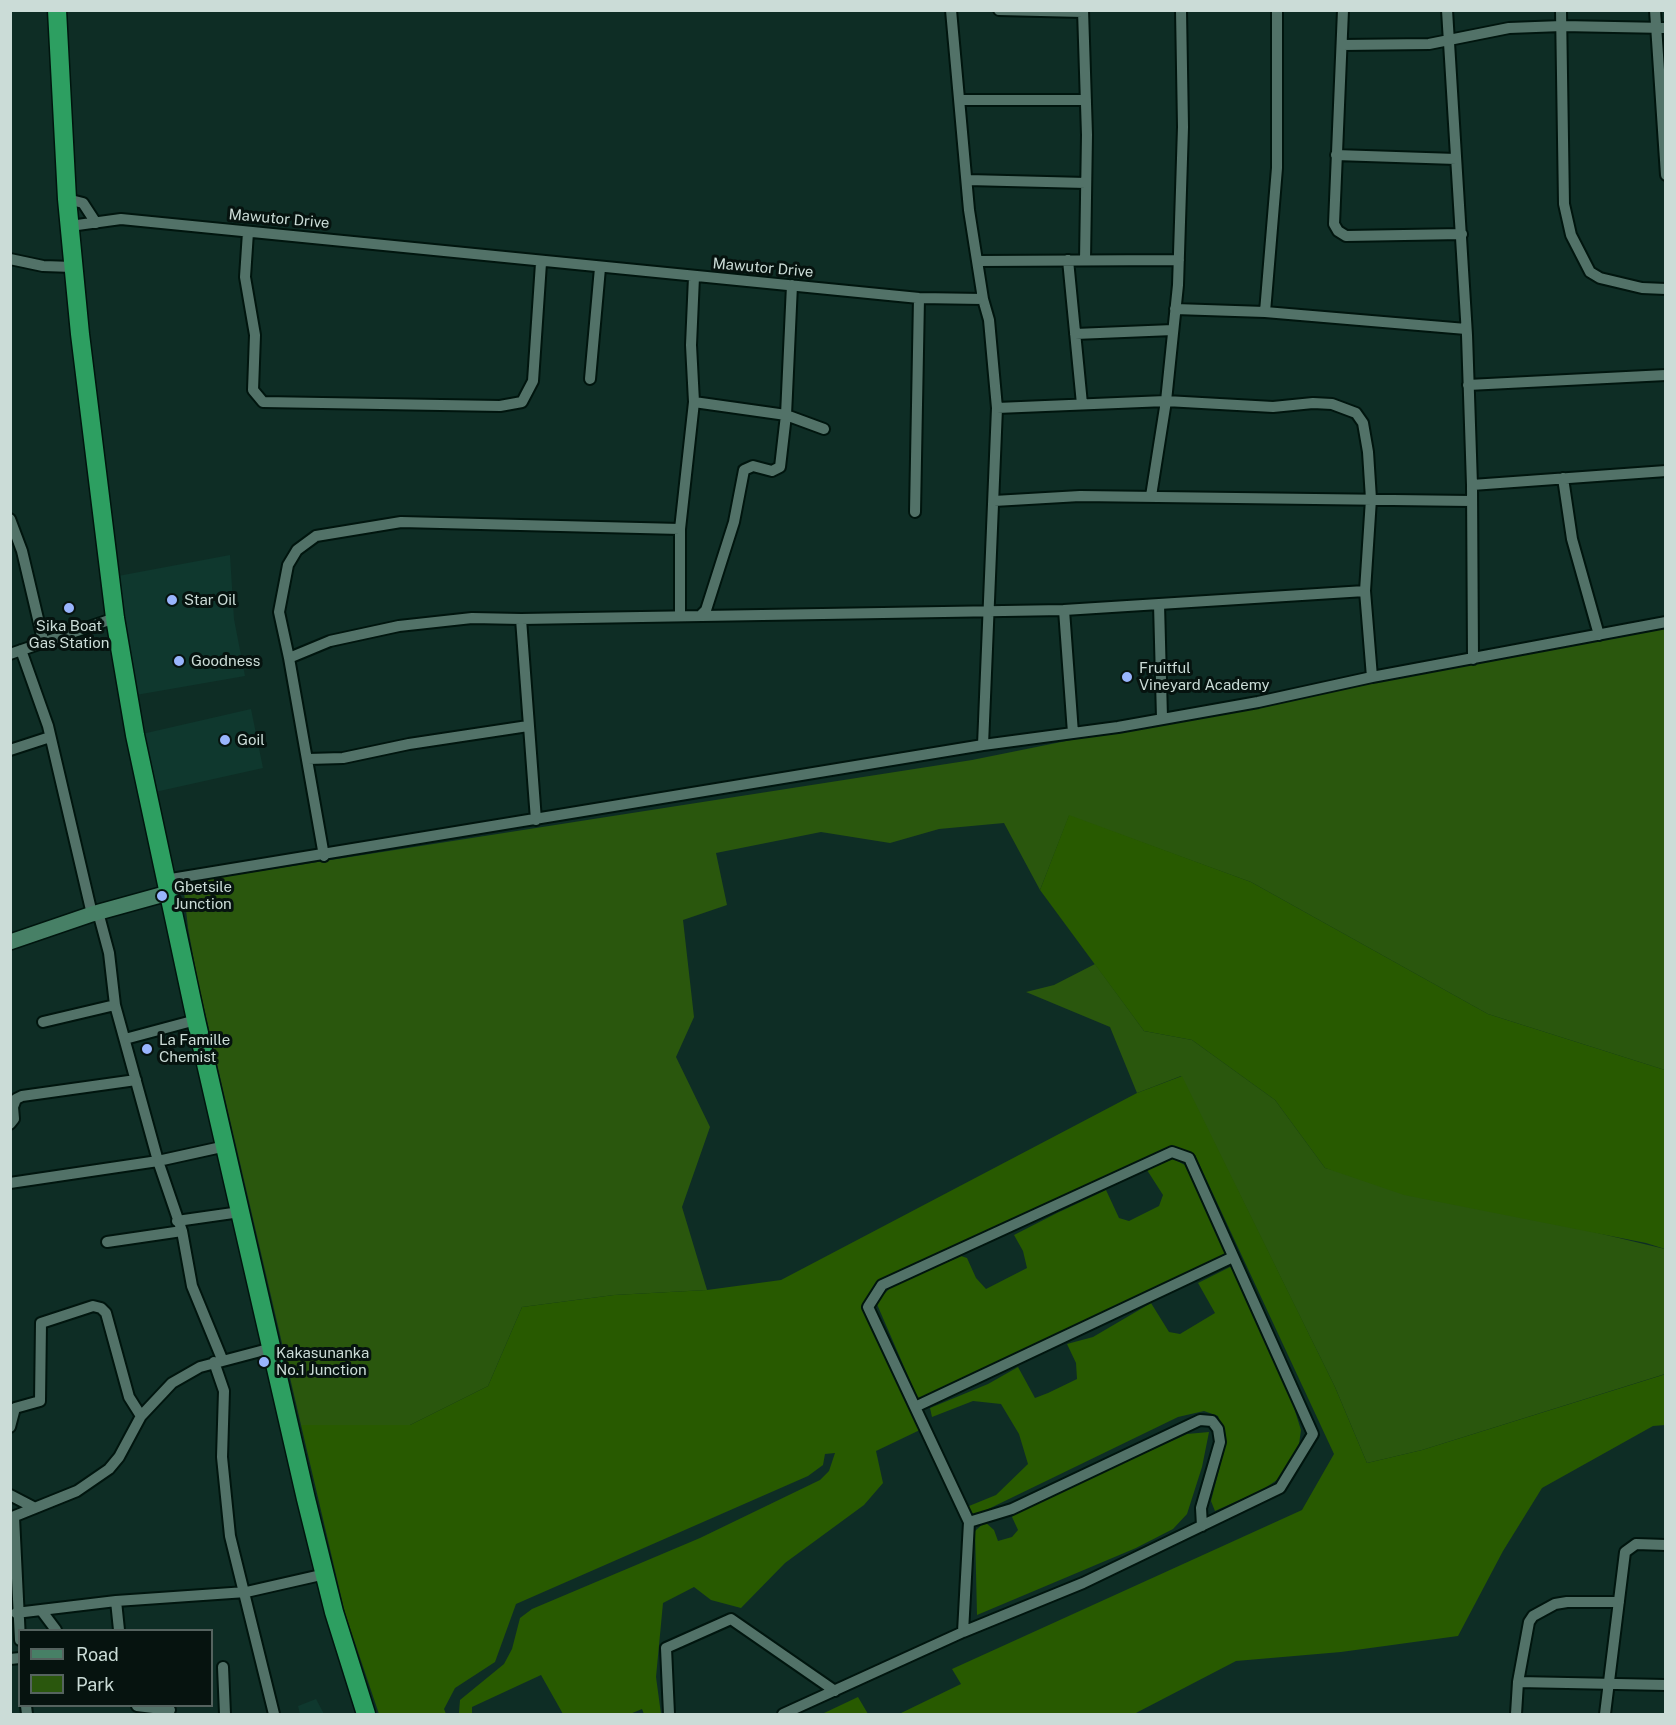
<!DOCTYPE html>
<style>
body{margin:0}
#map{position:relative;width:1676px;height:1725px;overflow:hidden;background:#0e2d25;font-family:"Public Sans",sans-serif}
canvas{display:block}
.frame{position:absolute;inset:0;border:12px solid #cbdcd7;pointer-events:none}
.legend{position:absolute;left:18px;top:1629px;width:195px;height:78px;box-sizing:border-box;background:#06130f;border:2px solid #55635f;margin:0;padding:8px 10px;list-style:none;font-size:18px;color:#cbdcd7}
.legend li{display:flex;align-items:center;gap:12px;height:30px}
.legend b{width:30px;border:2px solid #55635f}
</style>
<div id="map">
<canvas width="1676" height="1725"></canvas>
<div class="frame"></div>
<ul class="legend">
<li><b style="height:8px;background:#478066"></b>Road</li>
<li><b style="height:16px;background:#2a570d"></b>Park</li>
</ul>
</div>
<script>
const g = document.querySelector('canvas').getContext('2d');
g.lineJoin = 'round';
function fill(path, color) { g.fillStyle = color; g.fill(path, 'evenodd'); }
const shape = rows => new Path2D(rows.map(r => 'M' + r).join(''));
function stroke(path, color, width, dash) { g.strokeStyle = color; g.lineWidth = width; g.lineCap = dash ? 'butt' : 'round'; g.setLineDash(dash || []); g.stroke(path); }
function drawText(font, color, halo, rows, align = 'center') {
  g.font = font + ' "Public Sans",sans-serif'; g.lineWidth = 6; g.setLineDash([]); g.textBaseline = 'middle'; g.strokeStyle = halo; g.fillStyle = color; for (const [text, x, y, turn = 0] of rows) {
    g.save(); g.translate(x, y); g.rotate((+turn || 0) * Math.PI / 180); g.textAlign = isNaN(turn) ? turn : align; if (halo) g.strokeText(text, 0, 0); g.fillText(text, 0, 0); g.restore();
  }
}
fill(shape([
 [230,555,234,619,245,676,136,695,118,576],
 [251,709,263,768,155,792,142,734],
 [316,1699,324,1714,300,1714,298,1706]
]), '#0f382e');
fill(shape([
 [1665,620,1665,1070,1488,1014,1251,882,1069,816,1040,890,1004,823,939,829,890,843,821,832,716,853,727,905,683,920,694,1017,676,1057,710,1127,682,1207,707,1290,614,1295,522,1307,488,1386,410,1425,301,1425,198,982,188,928,183,883,972,760],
 [1095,964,1144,1031,1192,1040,1275,1100,1325,1168,1665,1249,1665,1374,1422,1450,1367,1463,1335,1387,1181,1076,1137,1093,1110,1027,1026,992,1054,985]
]), '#2a570d');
fill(shape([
 [1069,815,1251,882,1488,1014,1665,1070,1665,1249,1646,1243,1404,1195,1325,1168,1275,1100,1192,1040,1144,1031,1040,890],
 [1182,1076,1335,1387,1367,1463,1422,1450,1666,1374,1665,1425,1653,1426,1542,1488,1503,1551,1458,1636,1341,1652,1236,1661,1134,1714,899,1714,961,1684,952,1669,1302,1510,1334,1454,1195,1155,1169,1147,883,1281,867,1297,866,1315,922,1429,876,1451,883,1483,864,1505,785,1563,741,1608,711,1600,694,1587,663,1603,656,1677,661,1714,644,1714,642,1709,630,1714,563,1714,541,1675,472,1707,472,1714,459,1713,460,1700,504,1664,512,1649,520,1618,532,1609,700,1538,820,1480,829,1471,835,1453,825,1454,823,1465,808,1476,516,1604,495,1662,455,1688,444,1709,446,1714,379,1714,345,1613,301,1425,410,1425,488,1386,522,1307,614,1295,707,1290,781,1280,1137,1093],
 [1173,1159,1185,1165,1229,1253,1225,1258,918,1399,876,1302,891,1287,961,1256,967,1258,976,1278,986,1289,1027,1268,1023,1251,1014,1235,1057,1213,1106,1190,1119,1218,1129,1221,1159,1206,1163,1195,1147,1170],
 [1232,1266,1290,1395,1301,1430,1298,1451,1283,1476,1262,1490,1215,1511,1211,1501,1226,1442,1218,1416,1204,1411,1178,1417,976,1515,971,1515,969,1506,996,1495,1028,1464,1019,1434,1001,1404,973,1401,932,1417,930,1408,988,1384,1018,1367,1035,1398,1048,1393,1077,1379,1076,1363,1067,1344,1093,1337,1151,1303,1169,1332,1180,1334,1215,1313,1198,1283],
 [1209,1432,1202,1467,1187,1514,1173,1529,1136,1548,977,1615,975,1531,985,1522,994,1530,998,1541,1012,1537,1018,1530,1012,1517,1016,1512,1187,1434],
 [858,1697,868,1714,822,1714]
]), '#285a00');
const street = shape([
 [951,10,969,210,983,299],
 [999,10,1083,12],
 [1083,10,1087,135,1085,260],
 [1343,10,1334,224,1338,231,1346,236,1462,234],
 [1447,10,1467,335,1472,485,1473,659],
 [1561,10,1564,204,1571,235,1590,272,1600,278,1642,288,1666,289],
 [1655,10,1666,175],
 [1342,45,1429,44,1509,28,1562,26,1666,28],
 [960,100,1086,100],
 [1336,155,1456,159],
 [968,180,1086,183],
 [67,199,83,203,96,223],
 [70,226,121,219,919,298,983,299,989,320,997,408,983,745],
 [248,232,245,277,255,335,253,390,263,402,500,406,522,402,533,381,541,263],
 [10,259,43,266,73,267],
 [1068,260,1082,404],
 [977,261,1179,260],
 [1175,309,1265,312,1466,329],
 [1265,312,1277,168,1277,10],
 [1075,334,1173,330],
 [590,379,600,268],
 [1468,385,1666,375],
 [694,402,786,415,824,429],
 [997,408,1166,401,1273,407,1313,403,1332,404,1356,413,1363,423,1368,452,1371,499,1365,591,1372,677],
 [1563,478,1572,539,1599,635],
 [1472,485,1666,471],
 [1151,496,1166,401,1178,285,1183,127,1181,10],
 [994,501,1080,496,1471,501],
 [915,512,919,298],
 [10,519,22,551,43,640],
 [1159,604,1162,718],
 [1064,610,1073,733],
 [702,614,706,610,734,522,744,470,753,466,772,471,780,467,786,415,792,285],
 [680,615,680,529,694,402,691,345,694,277],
 [21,650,48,726,92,914],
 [10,654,115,618],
 [289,658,279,612,288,565,297,550,316,536,401,522,680,529],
 [10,750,50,737],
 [308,759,343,758,409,744,528,726],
 [536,820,521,619,1064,610,1365,591],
 [324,856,289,658,330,641,399,626,472,618,521,619],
 [165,880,983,745,1118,727,1258,702,1372,677,1666,622],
 [98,912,109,953,115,1005],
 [43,1022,115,1005,158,1161,226,1146],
 [125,1039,196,1020],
 [10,1124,14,1119,13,1107,16,1099,22,1096,136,1080],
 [10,1183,158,1161,182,1231,192,1286,222,1359],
 [177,1221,240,1212],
 [107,1242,182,1231],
 [214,1362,224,1391,222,1457,230,1536,274,1714],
 [915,1407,1233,1257],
 [10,1427,15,1408,40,1401,41,1323,93,1306,101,1308,106,1313,129,1397,141,1416],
 [10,1495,35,1508],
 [14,1517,20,1640],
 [10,1518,77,1491,109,1469,119,1457,141,1416,172,1383,200,1367,272,1348],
 [969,1522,1012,1509,1200,1420,1212,1421,1218,1429,1220,1442,1201,1508,1202,1526],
 [116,1601,119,1630],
 [41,1610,56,1630],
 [16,1613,116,1601,246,1592,325,1574],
 [10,1659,20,1658],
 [223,1667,225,1714],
 [1518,1682,1666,1685],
 [26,1706,27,1714],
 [137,1706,170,1710],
 [669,1714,666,1648,731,1619,835,1691],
 [783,1714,963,1632,1083,1583,1280,1488,1313,1434,1189,1158,1172,1152,882,1285,868,1307,969,1522,963,1632],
 [1516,1714,1518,1682,1529,1622,1533,1616,1555,1604,1567,1602,1619,1602],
 [1605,1714,1625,1552,1636,1544,1666,1545]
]);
const secondary = shape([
 [10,942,92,914,168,893]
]);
const highway = shape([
 [57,10,67,199,80,334,115,618,135,735,196,1020,306,1499,334,1612,366,1714]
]);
stroke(street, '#00150e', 14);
stroke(secondary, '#00150e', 18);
stroke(highway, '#00150e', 21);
stroke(street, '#527268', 10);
stroke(secondary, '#478066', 15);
stroke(highway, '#2d9f61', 18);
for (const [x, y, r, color] of [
 [172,600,6,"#99b5fd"],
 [69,608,6,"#99b5fd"],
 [179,661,6,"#99b5fd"],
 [1127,677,6,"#99b5fd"],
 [225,740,6,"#99b5fd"],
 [162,896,6,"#99b5fd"],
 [147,1049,6,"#99b5fd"],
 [264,1362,6,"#99b5fd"]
]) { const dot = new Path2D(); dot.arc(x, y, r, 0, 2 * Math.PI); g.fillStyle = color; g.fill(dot); stroke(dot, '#06130f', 2); }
drawText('15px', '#cbdcd7', '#06130f', [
 ["Mawutor Drive",279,219,5],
 ["Mawutor Drive",763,268,5]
]);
drawText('15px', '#cbdcd7', '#06130f', [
 ["Star Oil",184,600],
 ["Sika Boat",69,626,"center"],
 ["Gas Station",69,643,"center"],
 ["Goodness",191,661],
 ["Fruitful",1139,668],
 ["Vineyard Academy",1139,685],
 ["Goil",237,740],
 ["Gbetsile",174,887],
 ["Junction",174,904],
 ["La Famille",159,1040],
 ["Chemist",159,1057],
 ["Kakasunanka",276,1353],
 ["No.1 Junction",276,1370]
], 'left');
</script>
